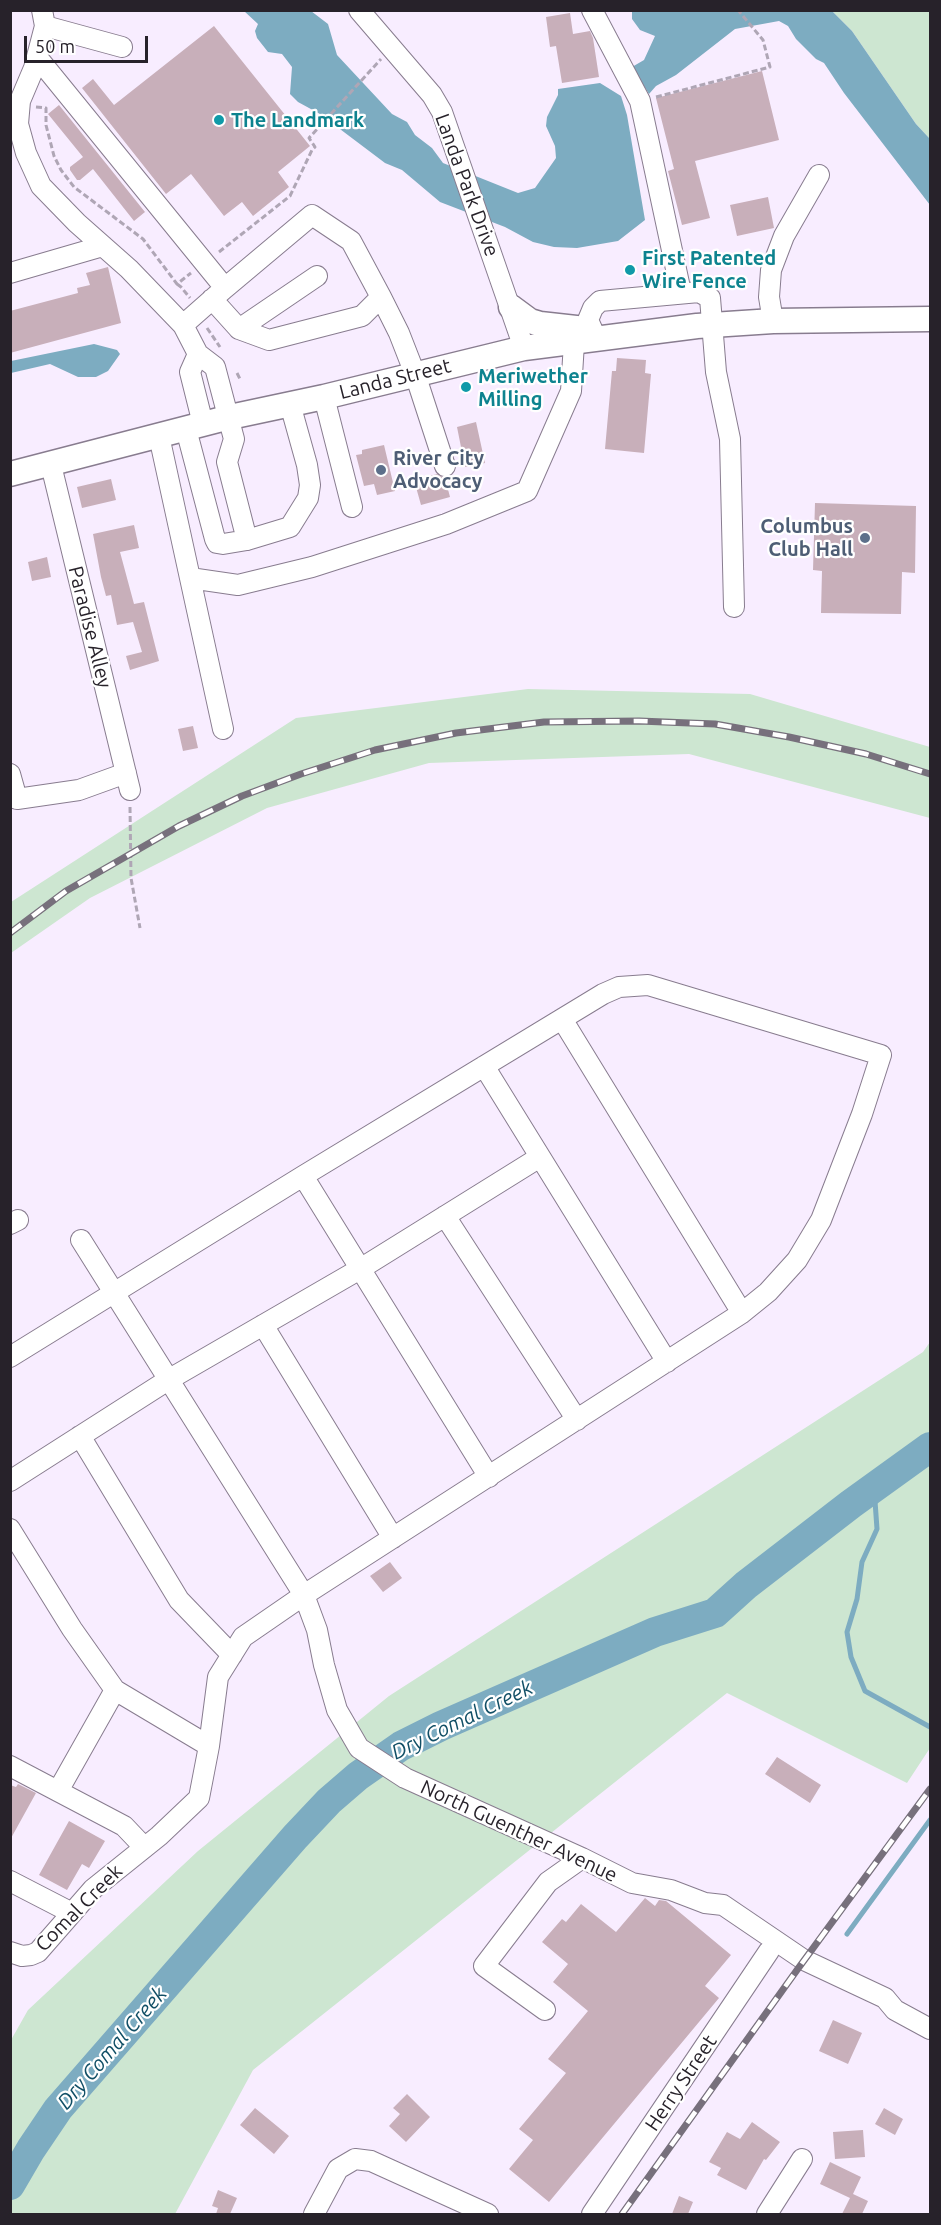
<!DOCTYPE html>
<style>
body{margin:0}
#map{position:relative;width:941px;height:2225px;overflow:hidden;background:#f8edff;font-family:Ubuntu,sans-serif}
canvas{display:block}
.frame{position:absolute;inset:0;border:12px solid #27222a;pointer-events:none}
.scale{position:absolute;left:24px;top:36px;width:124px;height:27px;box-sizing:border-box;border:3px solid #27222a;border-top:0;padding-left:8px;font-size:18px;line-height:21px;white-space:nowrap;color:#27222a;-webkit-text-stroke:4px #fff;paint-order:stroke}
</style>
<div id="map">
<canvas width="941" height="2225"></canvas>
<div class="frame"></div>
<div class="scale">50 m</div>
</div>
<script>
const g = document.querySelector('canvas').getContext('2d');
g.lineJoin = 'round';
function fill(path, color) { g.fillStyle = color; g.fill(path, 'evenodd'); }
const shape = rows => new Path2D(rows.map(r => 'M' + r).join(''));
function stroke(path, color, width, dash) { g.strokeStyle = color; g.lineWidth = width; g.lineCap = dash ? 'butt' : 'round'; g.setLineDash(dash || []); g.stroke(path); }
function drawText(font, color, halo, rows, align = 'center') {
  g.font = font + ' Ubuntu,sans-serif'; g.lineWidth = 4.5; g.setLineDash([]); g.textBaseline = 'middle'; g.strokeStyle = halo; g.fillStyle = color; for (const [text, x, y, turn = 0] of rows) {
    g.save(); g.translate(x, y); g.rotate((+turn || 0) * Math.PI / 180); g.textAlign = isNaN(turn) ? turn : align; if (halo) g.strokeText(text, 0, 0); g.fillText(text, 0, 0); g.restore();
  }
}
fill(shape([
 [832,11,930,11,930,139,916,124,852,31],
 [528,689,750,694,930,747,930,818,689,754,429,763,267,808,90,898,11,953,11,902,296,718],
 [930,1342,930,1748,907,1783,727,1693,253,2070,175,2214,11,2214,11,2040,28,2010,198,1851,389,1696,923,1352]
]), '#cde6d1');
fill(shape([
 [632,10,832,11,852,31,916,124,930,139,930,205,844,93,824,63,816,59,796,39,788,26,779,21,735,29,676,75,656,86,649,94,632,67,644,60,655,36,640,30,632,19],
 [244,11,311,11,328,24,337,55,392,114,407,122,415,135,432,148,443,163,518,193,535,188,556,158,555,146,546,126,547,117,558,95,558,89,600,83,621,96,627,115,645,220,618,241,577,248,554,247,533,242,505,227,440,202,402,170,385,163,320,114,298,102,290,94,292,67,282,54,268,52,257,38,255,31,258,24],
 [94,344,117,350,120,354,108,371,96,377,78,377,50,364,11,373,11,361]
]), '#7dacc1');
stroke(shape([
 [874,1487,877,1529,862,1562,857,1599,847,1632,851,1657,865,1691,930,1727],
 [847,1934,930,1820]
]), '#7dacc1', 5);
stroke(shape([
 [10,2185,31,2149,58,2109,295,1837,329,1801,358,1776,401,1746,441,1726,655,1632,715,1613,746,1585,851,1504,930,1447]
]), '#7dacc1', 30);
fill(shape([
 [570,13,573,34,590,31,593,38,599,77,562,83,556,46,550,47,546,17],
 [214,26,310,146,278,172,289,187,253,216,242,202,224,216,191,174,166,194,82,88,93,79,114,105],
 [762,71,779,140,695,161,710,218,682,225,668,171,674,169,656,98],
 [59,105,145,212,134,221,93,169,80,180,77,180,70,170,70,167,83,157,48,114],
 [768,197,774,228,737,236,730,205],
 [108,267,121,323,10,353,10,311,78,293,77,288,90,285,86,273],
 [617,358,646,360,645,373,651,374,644,453,605,449,612,371,616,371],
 [476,422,485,463,465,467,457,427],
 [384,445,395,491,377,495,374,484,364,486,356,455,362,454,362,450],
 [437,474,445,478,450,497,421,505,414,480],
 [111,479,116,500,82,508,77,487],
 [815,503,916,506,915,573,902,572,901,614,821,613,822,571,813,570],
 [134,525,139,548,120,552,134,604,144,602,159,661,130,670,126,656,142,652,133,622,117,625,111,595,106,596,101,577,93,534],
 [47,557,51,577,32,581,28,562],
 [193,726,198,748,183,751,178,729],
 [390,1562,402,1578,383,1592,370,1576],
 [777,1757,821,1785,810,1803,765,1774],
 [18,1784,36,1793,10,1840,10,1785,16,1787],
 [69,1821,105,1841,89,1868,82,1864,67,1890,39,1875],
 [645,1898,655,1906,659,1900,666,1901,731,1955,705,1986,719,1998,549,2202,509,2169,533,2140,519,2129,566,2073,548,2059,588,2011,553,1982,568,1964,542,1942,562,1919,566,1922,581,1904,616,1932],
 [833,2020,862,2033,848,2064,819,2051],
 [407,2094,430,2117,406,2142,389,2126,400,2114,393,2108],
 [255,2108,289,2136,274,2154,240,2125],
 [884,2108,903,2119,895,2135,875,2124],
 [752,2122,780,2142,766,2160,764,2159,746,2190,717,2175,721,2168,709,2162,727,2132,740,2139],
 [863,2130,865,2157,835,2159,833,2132],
 [830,2162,861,2177,853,2194,868,2201,862,2214,842,2214,850,2198,820,2184],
 [218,2190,237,2198,230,2214,216,2214,218,2208,212,2206],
 [679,2196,693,2202,688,2214,672,2214]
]), '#c8afba');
const minor = shape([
 [42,10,45,26,34,68,20,101,18,124,26,153,41,186,77,223,129,269,183,325,198,354,215,367,234,439,227,462,247,540],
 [359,10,432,95,442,112,524,348],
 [592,10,640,101,679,283],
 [45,26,122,47],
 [37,57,225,288],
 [10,273,103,246],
 [381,297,399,333,415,374,445,466],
 [773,321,769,297,771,270,784,236,819,175],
 [183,325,225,288,312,215,351,241,381,297,362,316,269,340,239,329,212,299],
 [239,329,317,276],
 [597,340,588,320,593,308,600,301,699,292,710,298,716,372,730,439,734,607],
 [198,354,190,372,203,424],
 [324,397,352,507],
 [186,429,215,539,217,543,223,544,247,540,290,527,308,498,310,485,307,465,290,404],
 [159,436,190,578,238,585,312,567,446,524,527,491,571,391,574,343],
 [51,465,130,790],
 [190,578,223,729],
 [10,774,17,799],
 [10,797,17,799,79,790,126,773],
 [562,1019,742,1313],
 [484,1066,667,1362],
 [303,1176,489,1477],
 [445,1216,577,1420],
 [10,1224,18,1220],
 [81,1240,304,1595,317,1630,324,1665,337,1710,359,1748,405,1778,582,1858,632,1883,671,1890,705,1903,723,1905,804,1960,885,1998,895,2010,930,2029],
 [263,1325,393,1538],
 [10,1357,303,1176,603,994,619,987,648,985,881,1055,862,1114,821,1220,797,1260,768,1292,742,1313,304,1595,243,1637,218,1677,209,1746,199,1798,159,1836,93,1889,38,1952,31,1955,22,1956,10,1952],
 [80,1436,179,1600,232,1655],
 [10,1481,168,1380,360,1269,540,1157],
 [10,1529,72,1629,115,1690,209,1746],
 [10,1766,124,1826,144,1847],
 [58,1791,115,1690],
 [10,1881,72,1913],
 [545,2010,484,1966,548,1882,582,1858],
 [314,2214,338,2169,355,2159,371,2161,488,2214],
 [592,2214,769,1951],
 [767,2214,802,2159]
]);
const major = shape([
 [511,307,530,321,540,324,585,329,591,334],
 [10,474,230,417,324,397,524,348,697,326,773,321,930,319]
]);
stroke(minor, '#887c8f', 22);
stroke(major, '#887c8f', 27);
stroke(shape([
 [656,97,770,67,763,40,738,10],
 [36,107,46,108,46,125,54,156,61,170,74,187,143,239,177,284,191,273],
 [219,252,290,196,312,150,315,147,309,138,381,59],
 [177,284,181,287,190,298],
 [207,328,220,347],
 [237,373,241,381],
 [130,807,131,878,140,928]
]), '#afa6b5', 3, [6, 3]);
stroke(minor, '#fff', 20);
stroke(major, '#fff', 24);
const rail = shape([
 [10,933,66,891,179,826,242,796,301,774,375,750,456,733,544,722,639,721,715,724,789,737,866,754,930,774],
 [622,2214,797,1970,930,1789]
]);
stroke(rail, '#77707c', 7);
stroke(rail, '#fff', 4.5, [14]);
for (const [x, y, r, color] of [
 [219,120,6,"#0f9aa8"],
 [630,270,6,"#0f9aa8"],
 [466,387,6,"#0f9aa8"],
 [381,470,6,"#5c6f8a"],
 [865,538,6,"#5c6f8a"]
]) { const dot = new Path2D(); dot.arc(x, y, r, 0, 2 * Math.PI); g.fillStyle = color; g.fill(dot); stroke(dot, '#fff', 2); }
drawText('bold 20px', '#0d838f', '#fff', [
 ["The Landmark",231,120],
 ["First Patented",642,258],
 ["Wire Fence",642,281],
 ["Meriwether",478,376],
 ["Milling",478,399]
], 'left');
drawText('20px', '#27222a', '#fff', [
 ["Landa Park Drive",467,185,70],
 ["Landa Street",395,379,-14],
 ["Paradise Alley",90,627,76],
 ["North Guenther Avenue",519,1831,25],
 ["Comal Creek",79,1908,-45],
 ["Herry Street",681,2083,-56]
]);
drawText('bold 20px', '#4e5e75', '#fff', [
 ["River City",393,458],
 ["Advocacy",393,481],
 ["Columbus",853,526,"right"],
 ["Club Hall",853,549,"right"]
], 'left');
drawText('italic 21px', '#114f66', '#fff', [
 ["Dry Comal Creek",462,1720,-26],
 ["Dry Comal Creek",112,2048,-49]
]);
</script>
